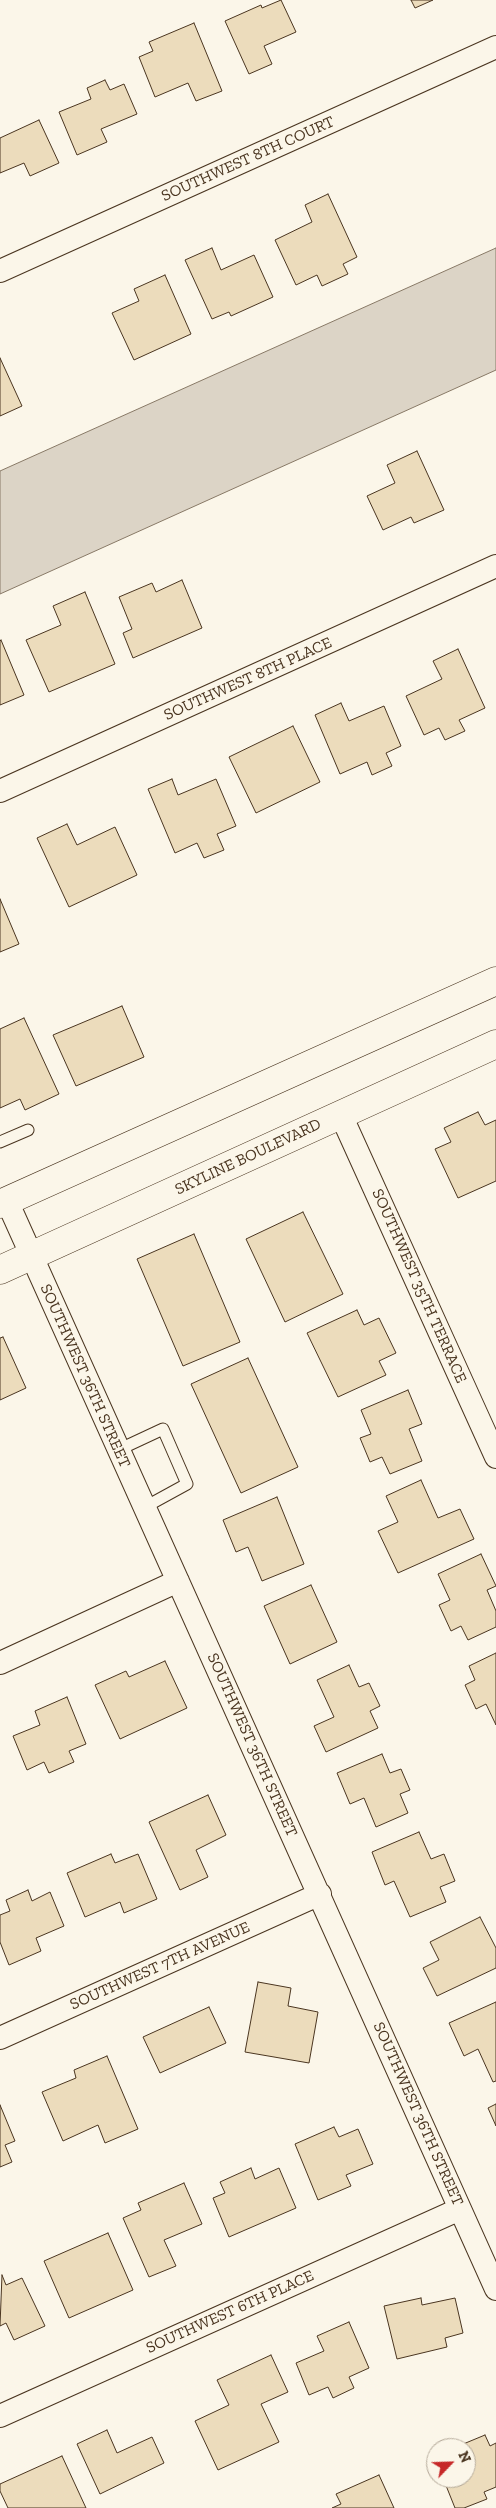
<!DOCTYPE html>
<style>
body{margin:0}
#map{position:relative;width:496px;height:2508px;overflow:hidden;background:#fbf6e9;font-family:"Zilla Slab",serif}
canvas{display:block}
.north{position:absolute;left:426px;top:2438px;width:50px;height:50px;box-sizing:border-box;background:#fbf6e9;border:1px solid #b4a999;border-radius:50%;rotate:66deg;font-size:14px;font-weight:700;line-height:20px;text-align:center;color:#4a3520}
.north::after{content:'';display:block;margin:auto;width:18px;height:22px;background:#c62828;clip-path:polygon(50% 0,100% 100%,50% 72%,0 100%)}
</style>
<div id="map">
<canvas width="496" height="2508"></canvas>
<div class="north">N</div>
</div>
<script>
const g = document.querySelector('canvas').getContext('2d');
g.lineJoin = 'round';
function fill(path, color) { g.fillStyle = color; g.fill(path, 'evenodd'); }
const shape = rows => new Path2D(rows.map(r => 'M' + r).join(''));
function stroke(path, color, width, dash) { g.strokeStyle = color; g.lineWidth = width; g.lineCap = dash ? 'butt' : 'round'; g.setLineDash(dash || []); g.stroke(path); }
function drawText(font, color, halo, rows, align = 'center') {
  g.font = font + ' "Zilla Slab",serif'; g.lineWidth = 4; g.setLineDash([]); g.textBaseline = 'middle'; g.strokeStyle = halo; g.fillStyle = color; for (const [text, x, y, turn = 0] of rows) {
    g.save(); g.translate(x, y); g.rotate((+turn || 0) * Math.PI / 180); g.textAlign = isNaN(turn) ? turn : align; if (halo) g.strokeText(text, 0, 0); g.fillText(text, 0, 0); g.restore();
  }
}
const water = shape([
 [496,248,496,370,0,594,0,471,496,248]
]);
fill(water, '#dcd4c6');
stroke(water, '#887966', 1);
const building = shape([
 [281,0,296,32,264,46,272,64,249,74,225,21,261,5,262,8,281,0],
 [411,0,433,0,415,8,411,0],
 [194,23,222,91,196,101,188,83,155,97,139,57,153,51,149,42,194,23],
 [105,80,110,90,124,84,137,114,101,129,107,142,77,155,59,112,91,99,87,88,105,80],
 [39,120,59,163,30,176,24,163,0,173,0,138,39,120],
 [328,194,357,257,343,264,348,274,322,286,317,275,296,285,275,240,312,222,305,205,328,194],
 [212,248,221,270,254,255,273,297,231,316,229,312,212,319,185,260,212,248],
 [165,275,191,334,134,360,112,313,139,301,134,289,165,275],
 [0,358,22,406,0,416,0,358],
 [417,451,444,510,414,523,411,517,383,530,367,496,395,483,387,465,417,451],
 [182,580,202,628,133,658,123,633,132,629,119,597,152,583,156,592,182,580],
 [85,592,115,664,49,692,26,640,61,625,53,606,85,592],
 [1,640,24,695,0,705,0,641,1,640],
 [458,649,485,708,459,720,465,731,445,740,439,728,424,735,406,696,442,679,433,661,458,649],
 [341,703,349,721,384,706,401,746,386,753,392,766,372,775,367,762,340,774,315,715,341,703],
 [293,726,320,782,256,813,229,757,293,726],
 [172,779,178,795,216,779,236,826,217,834,224,850,204,858,197,843,175,853,148,789,172,779],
 [67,824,77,845,115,827,137,875,69,907,37,838,67,824],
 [0,899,19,944,0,952,0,899],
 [122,1006,144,1057,76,1086,53,1035,122,1006],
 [24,1018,59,1094,25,1110,20,1099,0,1108,0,1029,24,1018],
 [478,1112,485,1125,496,1120,496,1181,458,1198,435,1149,451,1142,444,1128,478,1112],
 [303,1212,343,1294,285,1322,246,1239,303,1212],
 [194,1234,240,1342,183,1366,137,1259,194,1234],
 [357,1310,364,1325,379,1318,396,1353,379,1361,386,1375,338,1397,307,1333,357,1310],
 [3,1337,26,1388,0,1400,0,1338,3,1337],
 [248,1358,298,1467,241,1493,191,1384,248,1358],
 [408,1390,422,1424,409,1429,422,1461,390,1474,382,1457,370,1462,360,1438,371,1434,361,1410,408,1390],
 [421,1480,438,1518,460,1509,474,1539,398,1573,378,1531,398,1522,386,1496,421,1480],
 [277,1497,304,1564,262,1581,248,1547,236,1552,223,1520,277,1497],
 [481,1554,496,1586,487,1590,496,1611,496,1627,468,1640,461,1626,451,1631,439,1605,450,1600,438,1574,481,1554],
 [311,1585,337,1642,290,1664,264,1606,311,1585],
 [496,1653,496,1725,486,1704,476,1709,465,1685,475,1680,469,1666,496,1653],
 [165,1661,187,1708,120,1739,95,1685,126,1671,129,1677,165,1661],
 [349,1665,359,1687,369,1683,380,1706,370,1711,378,1728,326,1752,314,1726,334,1717,317,1680,349,1665],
 [67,1697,86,1744,69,1751,74,1762,49,1773,44,1762,27,1770,13,1736,40,1725,35,1711,67,1697],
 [382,1754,390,1773,401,1769,410,1790,400,1794,408,1813,376,1827,364,1798,350,1804,337,1773,382,1754],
 [208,1795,226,1835,196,1850,208,1877,180,1890,149,1822,208,1795],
 [419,1832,431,1859,444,1854,455,1881,440,1887,446,1902,410,1917,394,1881,385,1885,372,1852,419,1832],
 [111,1854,115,1863,138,1854,157,1899,124,1913,120,1902,85,1917,67,1873,111,1854],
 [28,1890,32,1901,50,1892,64,1926,36,1938,41,1951,9,1965,0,1942,0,1915,10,1911,6,1900,28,1890],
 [480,1917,496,1948,496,1968,437,1996,423,1968,439,1960,430,1942,480,1917],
 [258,1982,291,1988,288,2006,318,2012,309,2063,245,2052,258,1982],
 [496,2002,496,2081,493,2082,478,2049,464,2056,449,2023,496,2002],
 [209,2007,226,2043,160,2073,143,2037,209,2007],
 [107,2056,138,2129,105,2143,98,2125,63,2141,42,2092,76,2078,74,2070,107,2056],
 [496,2104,496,2126,488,2108,496,2104],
 [0,2105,15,2141,5,2145,12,2162,0,2167,0,2105],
 [334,2127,339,2137,358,2129,373,2164,346,2175,351,2186,318,2200,295,2144,334,2127],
 [251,2168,255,2179,279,2168,296,2208,229,2237,213,2198,225,2193,220,2182,251,2168],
 [184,2183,202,2224,164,2240,176,2266,149,2277,123,2218,141,2210,138,2203,184,2183],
 [108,2233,133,2290,69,2318,44,2261,108,2233],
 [2,2275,6,2285,22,2278,45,2326,14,2340,6,2323,0,2326,2,2275],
 [421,2298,422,2305,455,2298,463,2333,445,2338,447,2347,397,2359,384,2306,421,2298],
 [349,2322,369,2368,349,2377,354,2388,333,2398,328,2387,309,2395,296,2363,324,2351,317,2336,349,2322],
 [271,2355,288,2392,261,2404,279,2442,218,2470,195,2421,229,2405,217,2380,271,2355],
 [107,2430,117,2453,152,2437,164,2463,100,2494,77,2444,107,2430],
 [485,2435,490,2446,496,2443,496,2487,484,2492,487,2499,464,2508,455,2508,443,2478,466,2478,466,2448,456,2447,485,2435],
 [62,2456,86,2508,8,2508,0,2491,0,2484,62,2456],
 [379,2475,394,2508,332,2508,341,2504,336,2494,379,2475]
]);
fill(building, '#ecdcbc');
stroke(building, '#4a3520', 1);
const lane = shape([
 [0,1142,28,1130],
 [118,1450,163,1429,187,1484,145,1507]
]);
const street = shape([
 [0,271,496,47],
 [0,791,496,566],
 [341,1115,496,1457],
 [7,1201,496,2289],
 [0,1663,178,1581],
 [0,2038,320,1894],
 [0,2416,460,2209]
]);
const secondary = shape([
 [0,1204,496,981],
 [0,1270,496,1044]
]);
stroke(lane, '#4a3520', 13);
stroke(street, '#4a3520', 24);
stroke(secondary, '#4a3520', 29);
stroke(lane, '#fbf6e9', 11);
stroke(street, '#fbf6e9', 22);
stroke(secondary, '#fbf6e9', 28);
drawText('16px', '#4a3520', '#fbf6e9', [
 ["SOUTHWEST 8TH COURT",248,159,-24],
 ["SOUTHWEST 8TH PLACE",248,679,-24],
 ["SKYLINE BOULEVARD",248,1157,-25],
 ["SOUTHWEST 35TH TERRACE",419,1286,66],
 ["SOUTHWEST 36TH STREET",85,1376,66],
 ["SOUTHWEST 36TH STREET",252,1745,66],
 ["SOUTHWEST 7TH AVENUE",160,1966,-24],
 ["SOUTHWEST 36TH STREET",418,2114,66],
 ["SOUTHWEST 6TH PLACE",230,2312,-24]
]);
</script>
